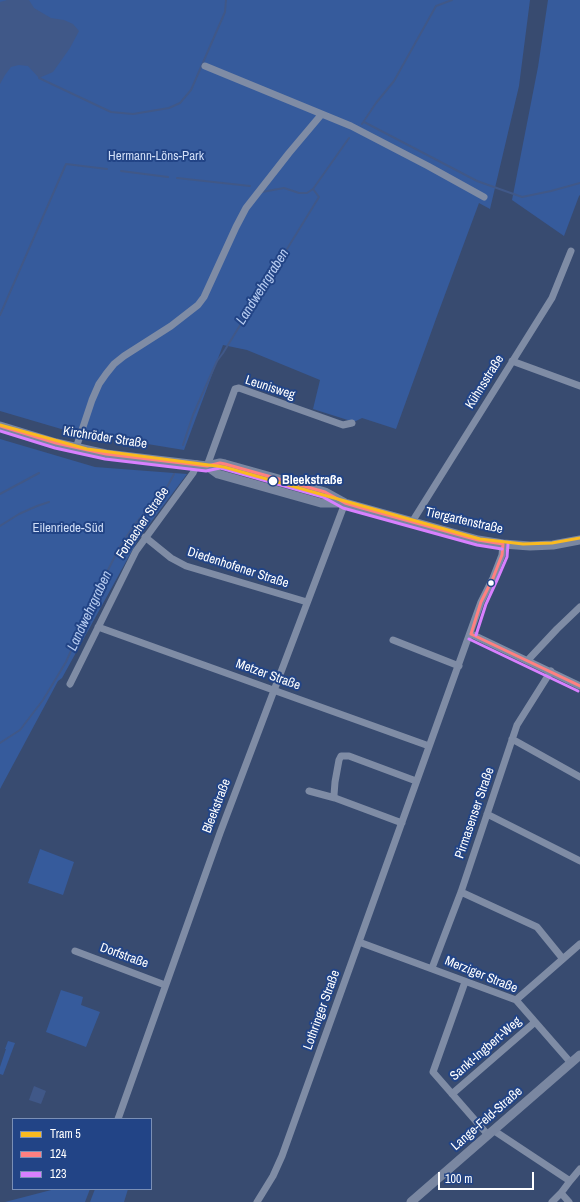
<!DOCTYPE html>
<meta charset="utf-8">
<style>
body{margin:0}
#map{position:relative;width:580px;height:1202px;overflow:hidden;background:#384b70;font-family:"Archivo Narrow",sans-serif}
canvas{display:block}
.legend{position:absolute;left:12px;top:1118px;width:140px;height:72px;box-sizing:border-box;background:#224486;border:1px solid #7a8fb6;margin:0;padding:5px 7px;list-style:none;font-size:12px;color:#fff}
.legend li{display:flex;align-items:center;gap:8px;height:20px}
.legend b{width:20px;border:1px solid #7a8fb6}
.scale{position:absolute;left:438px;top:1172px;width:96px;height:18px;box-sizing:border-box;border:2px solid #fff;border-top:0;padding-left:5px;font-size:12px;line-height:14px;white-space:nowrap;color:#fff;-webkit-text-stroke:3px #224486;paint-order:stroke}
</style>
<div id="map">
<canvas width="580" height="1202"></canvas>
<ul class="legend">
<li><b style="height:5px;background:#faba20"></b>Tram 5</li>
<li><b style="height:5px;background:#ff8080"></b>124</li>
<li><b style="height:5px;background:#d880ff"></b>123</li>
</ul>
<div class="scale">100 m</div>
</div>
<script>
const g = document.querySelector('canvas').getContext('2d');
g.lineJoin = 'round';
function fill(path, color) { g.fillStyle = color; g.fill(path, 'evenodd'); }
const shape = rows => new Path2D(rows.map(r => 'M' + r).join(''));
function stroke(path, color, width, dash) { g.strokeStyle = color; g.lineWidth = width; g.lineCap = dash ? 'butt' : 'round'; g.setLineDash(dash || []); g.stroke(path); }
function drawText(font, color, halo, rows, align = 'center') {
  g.font = font + ' "Archivo Narrow",sans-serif'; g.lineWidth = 4; g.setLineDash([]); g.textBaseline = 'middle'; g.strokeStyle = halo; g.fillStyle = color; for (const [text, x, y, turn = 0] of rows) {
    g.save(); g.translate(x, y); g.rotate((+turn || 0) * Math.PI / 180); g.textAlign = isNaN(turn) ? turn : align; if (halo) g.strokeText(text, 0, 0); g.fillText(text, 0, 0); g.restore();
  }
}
fill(shape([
 [0,0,530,0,519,86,490,209,479,203,437,316,396,429,362,418,354,422,313,409,320,380,247,350,223,345,184,450,68,431,0,411],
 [548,0,580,0,580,195,579,196,564,236,512,200,538,67],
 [0,439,95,467,187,474,139,538,62,678,58,681,0,789],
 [40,849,74,862,63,895,28,883],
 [61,990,83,997,81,1005,100,1012,86,1047,46,1032],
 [8,1041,15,1043,3,1075,0,1074,0,1067,6,1049,5,1049],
 [55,1189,90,1189,85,1202,5,1202],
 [95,1189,128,1189,124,1202,90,1202]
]), '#365b9c');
fill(shape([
 [7,0,29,0,34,8,51,18,64,20,73,24,79,31,70,48,53,72,39,78,28,66,19,65,11,67,5,75,0,84,0,2],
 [34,1086,46,1091,41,1104,29,1100]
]), '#405888');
stroke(shape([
 [39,78,111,112,133,114,169,108,180,103,191,90,225,12,226,0],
 [364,122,477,181,522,197,551,191,580,183],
 [362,124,376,103,394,81,436,6,452,0],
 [121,171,168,177],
 [177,178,250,186],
 [262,192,284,188,299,193,307,193,313,189],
 [0,315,66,164,107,169],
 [183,445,193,415,217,361,223,353,319,197,313,189,349,138],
 [0,494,39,473],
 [0,526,19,514,37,506,49,502],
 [0,743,20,730,43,700,66,662,101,584,119,548,135,524,166,489,174,474]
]), '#405888', 2);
stroke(shape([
 [205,66,351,126,428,166,484,197],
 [512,361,580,386],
 [76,448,92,400,99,384,106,374,114,364,124,356,171,326,198,305,204,297,236,227,246,208,289,153,321,115],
 [207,466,235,389,239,388,343,425,352,423],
 [412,522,552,298,571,251],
 [145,537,171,558,186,566,307,602],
 [98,627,429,746],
 [471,634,580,686],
 [393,640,459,666],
 [527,661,557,629,580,607],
 [70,684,136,551,193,473,197,464],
 [512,739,580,777],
 [309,791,335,798,402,823],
 [335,798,334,795,335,782,339,760,341,756,349,756,416,781],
 [487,814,580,861],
 [461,892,537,927,563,959],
 [359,942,516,1000,571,1063],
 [75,951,165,985],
 [432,968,461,892,517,725,551,671],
 [465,982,433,1072,488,1135],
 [516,1000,580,944],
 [452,1094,535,1022],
 [118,1119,220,833,345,503],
 [493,1130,570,1181,580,1169],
 [257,1202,273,1176,282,1156,481,602,493,578,502,555,503,544],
 [552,1202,561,1193],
 [569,1202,561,1193,570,1181]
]), '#7f8ca5', 7);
stroke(shape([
 [0,426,56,443,106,454,207,466,220,463,225,464,325,492,345,503,478,540,503,544,530,546,553,545,580,540],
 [207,466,218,474,321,503,343,503],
 [411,1202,580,1055]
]), '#7a87a1', 9);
stroke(shape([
 [0,426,56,443,106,454,207,466,220,463,225,464,325,492,345,503,362,508,478,540,503,544],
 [471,634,580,686],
 [471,634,481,602,493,578,502,555,503,544]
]), '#ff8080', 3);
stroke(shape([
 [0,431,55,448,105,459,206,471,220,468,224,469,323,497,343,508,361,513,477,545,502,549],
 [476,635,486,604,497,580,507,557,508,544],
 [469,639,578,691]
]), '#d880ff', 3);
stroke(shape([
 [0,425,87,449,224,467,480,539,523,544,552,543,580,538]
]), '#faba20', 3);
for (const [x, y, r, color] of [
 [273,481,5,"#fff"],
 [491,583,3.5,"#fff"]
]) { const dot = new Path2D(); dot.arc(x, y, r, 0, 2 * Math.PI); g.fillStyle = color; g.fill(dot); stroke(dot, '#224486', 1.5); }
drawText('13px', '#d0def7', '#224486', [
 ["Hermann-Löns-Park",156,157],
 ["Eilenriede-Süd",68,529]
]);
drawText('13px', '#fff', '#224486', [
 ["Kühnsstraße",485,382,-58],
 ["Leunisweg",270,388,18],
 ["Kirchröder Straße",105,438,9],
 ["Tiergartenstraße",464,521,13],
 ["Forbacher Straße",143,523,-56],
 ["Diedenhofener Straße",238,568,18],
 ["Metzer Straße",268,675,20],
 ["Bleekstraße",217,806,-69],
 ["Pirmasenser Straße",475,813,-71],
 ["Dorfstraße",124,956,20],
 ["Merziger Straße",481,975,22],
 ["Lothringer Straße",322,1010,-70],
 ["Sankt-Ingbert-Weg",486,1049,-41],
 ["Lange-Feld-Straße",487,1119,-41]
]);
drawText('bold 13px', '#fff', '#224486', [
 ["Bleekstraße",282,481]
], 'left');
drawText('italic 14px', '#b7ccf1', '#224486', [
 ["Landwehrgraben",263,287,-58],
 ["Landwehrgraben",90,611,-65]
]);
</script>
